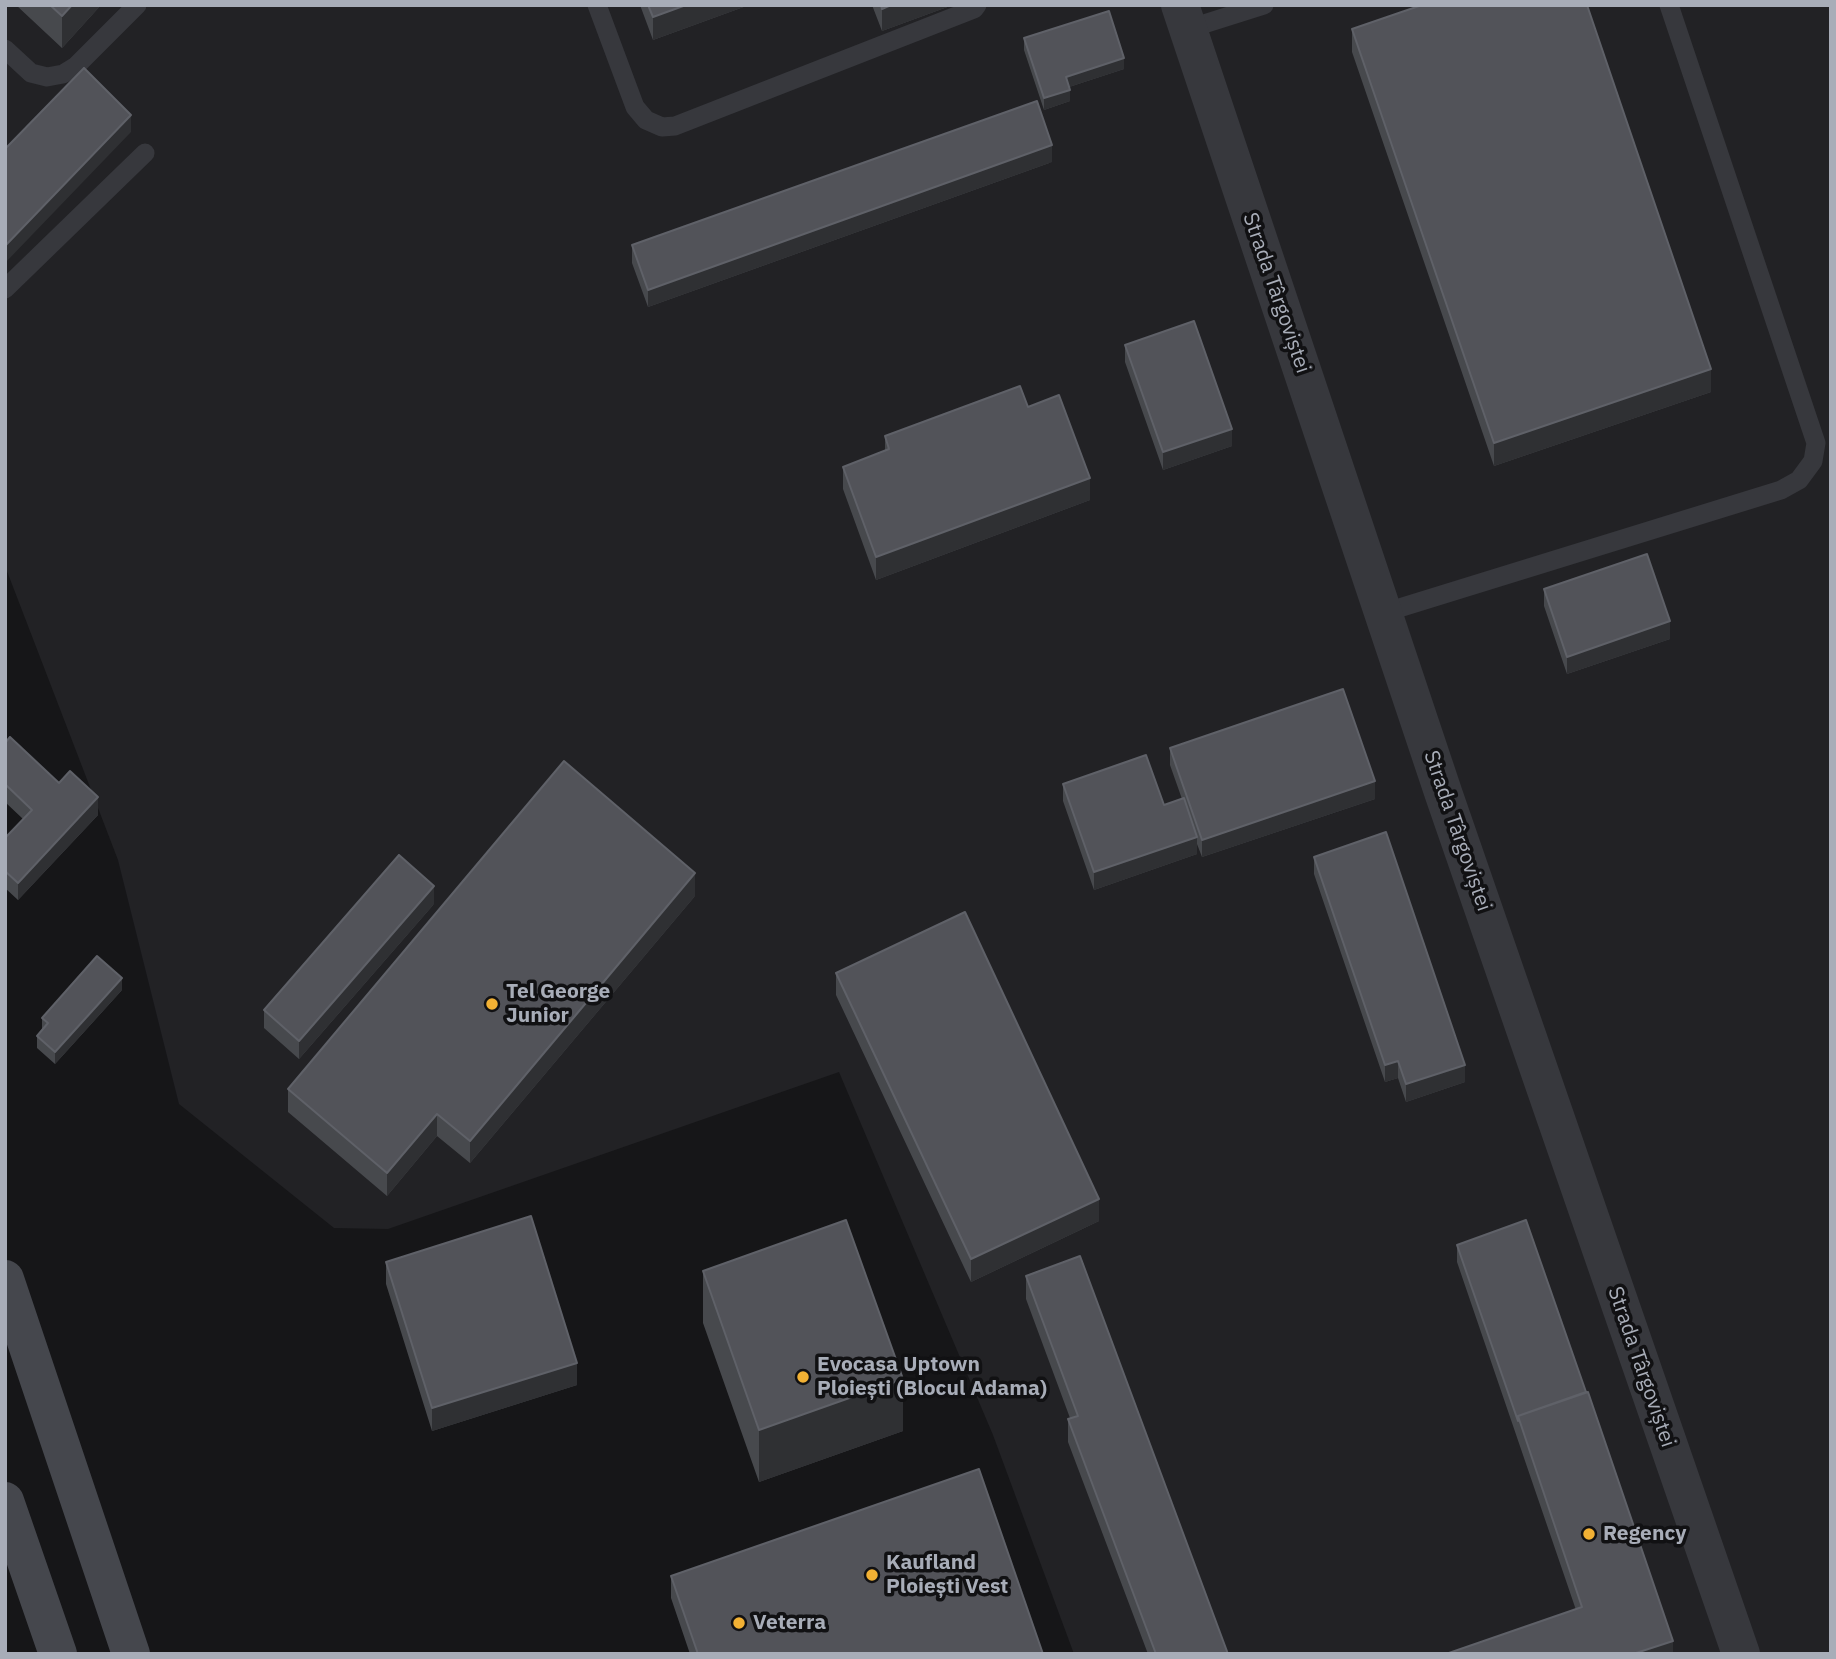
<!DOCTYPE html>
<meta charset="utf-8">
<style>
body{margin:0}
#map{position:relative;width:1836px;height:1659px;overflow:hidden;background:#161618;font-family:"IBM Plex Sans",sans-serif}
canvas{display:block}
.frame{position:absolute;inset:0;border:7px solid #a8adb8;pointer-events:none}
</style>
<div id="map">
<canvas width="1836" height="1659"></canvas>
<div class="frame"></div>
</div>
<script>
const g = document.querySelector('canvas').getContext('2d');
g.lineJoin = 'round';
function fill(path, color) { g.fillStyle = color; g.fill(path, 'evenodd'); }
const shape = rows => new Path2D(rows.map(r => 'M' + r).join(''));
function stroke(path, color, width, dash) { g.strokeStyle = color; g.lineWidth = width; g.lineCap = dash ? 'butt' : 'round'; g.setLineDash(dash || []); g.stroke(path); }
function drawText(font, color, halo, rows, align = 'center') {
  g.font = font + ' "IBM Plex Sans",sans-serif'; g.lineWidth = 7; g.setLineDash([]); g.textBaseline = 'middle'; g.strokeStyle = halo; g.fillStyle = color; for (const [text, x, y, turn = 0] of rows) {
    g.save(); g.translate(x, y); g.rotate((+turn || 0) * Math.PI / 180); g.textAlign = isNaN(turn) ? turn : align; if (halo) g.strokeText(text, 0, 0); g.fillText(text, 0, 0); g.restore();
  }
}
fill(shape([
 [5,5,1831,5,1831,1654,1074,1654,993,1435,839,1072,388,1229,334,1228,179,1104,118,860,5,566]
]), '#222225');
stroke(shape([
 [597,5,635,107,646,120,662,127,675,126,974,9,977,5],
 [1188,29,1264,5],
 [5,49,31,73,47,77,63,74,76,66,137,5],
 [5,289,145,153],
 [1383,613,1781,490,1799,480,1813,461,1816,443,1669,5]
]), '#37383d', 19);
stroke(shape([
 [1180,5,1444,795,1741,1654]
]), '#37383d', 38);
stroke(shape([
 [5,1279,131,1654],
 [5,1501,58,1654]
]), '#45474d', 38);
fill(shape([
 [16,5,101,5,62,48],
 [640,5,749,5,653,40],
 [872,5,950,5,950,6,882,31],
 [1352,29,1711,392,1494,466,1352,52],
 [1024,38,1124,69,1069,87,1070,101,1044,110,1024,50],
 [1052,162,648,307,632,263,632,245],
 [1125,345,1232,446,1163,470,1125,362],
 [1028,407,1090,500,876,580,843,489,843,467,885,451,885,436],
 [1544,589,1670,639,1567,674,1544,606],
 [5,743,59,783,98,815,18,900,5,888,5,838,23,819,5,802],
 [1170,748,1375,799,1202,857,1197,844,1197,854,1094,890,1063,801,1063,784,1164,805,1182,799,1170,765],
 [1314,857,1465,1082,1406,1102,1398,1078,1385,1082,1314,874],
 [695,896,470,1163,437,1136,387,1196,288,1112,288,1089],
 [434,904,299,1059,264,1028,264,1010],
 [836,973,1099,1221,971,1282,836,995],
 [122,990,55,1064,37,1048,37,1036,42,1030,42,1018],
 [1457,1245,1673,1654,1576,1610,1457,1262],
 [386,1262,577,1385,432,1431,386,1284],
 [703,1271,903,1431,759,1482,703,1323],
 [1026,1276,1228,1654,1148,1654,1068,1442,1068,1419,1070,1418,1026,1299],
 [671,1576,1043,1654,690,1654,671,1598]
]), '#47494d');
fill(shape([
 [72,5,101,5,62,48,62,16],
 [686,5,749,5,653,40,653,17],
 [891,5,950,6,882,31,882,9],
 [1124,58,1124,69,1066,88,1066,77],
 [1070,90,1070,101,1044,110,1044,98],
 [131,115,131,132,5,263,5,246],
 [1052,145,1052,162,648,307,648,290],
 [1711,369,1711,392,1494,466,1494,443],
 [1232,429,1232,446,1163,470,1163,452],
 [1090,478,1090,500,876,580,876,557],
 [1670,621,1670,639,1567,674,1567,657],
 [1375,781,1375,799,1202,857,1202,840],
 [98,797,98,815,18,900,18,883],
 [1197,837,1197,854,1094,890,1094,872],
 [695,873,695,896,470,1163,470,1141],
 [434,886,434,904,299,1059,299,1041],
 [122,978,122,990,55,1064,55,1052],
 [1398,1061,1398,1078,1385,1082,1385,1065],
 [1465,1065,1465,1082,1406,1102,1406,1084],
 [437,1114,437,1136,387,1196,387,1173],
 [1099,1199,1099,1221,971,1282,971,1259],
 [577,1363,577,1385,432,1431,432,1408],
 [903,1379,903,1431,759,1482,759,1430],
 [1673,1641,1673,1654,1633,1654]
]), '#2f3033');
const building = shape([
 [50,5,72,5,62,16,50,5],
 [648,5,686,5,653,17,648,5],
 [881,5,891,5,882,9,881,5],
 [1422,5,1587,5,1711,369,1494,443,1352,29,1422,5],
 [1109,11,1124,58,1066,77,1070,90,1044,98,1024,38,1109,11],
 [84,68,131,115,5,246,5,149,84,68],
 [1037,101,1052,145,648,290,632,245,1037,101],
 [1194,321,1232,429,1163,452,1125,345,1194,321],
 [1020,386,1028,407,1059,395,1090,478,876,557,843,467,889,449,885,436,1020,386],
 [1647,554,1670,621,1567,657,1544,589,1647,554],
 [1343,689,1375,781,1202,840,1170,748,1343,689],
 [10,737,59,783,70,771,98,797,18,883,5,871,5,838,32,810,5,784,5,743,10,737],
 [1146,755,1164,805,1184,798,1197,837,1094,872,1063,784,1146,755],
 [564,761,695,873,470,1141,437,1114,387,1173,288,1089,564,761],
 [1386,832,1465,1065,1406,1084,1398,1061,1385,1065,1314,857,1386,832],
 [399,855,434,886,299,1041,264,1010,399,855],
 [965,912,1099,1199,971,1259,836,973,965,912],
 [97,956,122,978,55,1052,37,1036,48,1023,42,1018,97,956],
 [531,1216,577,1363,432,1408,386,1262,531,1216],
 [846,1220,903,1379,759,1430,703,1271,846,1220],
 [1526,1220,1586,1392,1518,1416,1518,1421,1457,1245,1526,1220],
 [1080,1256,1228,1654,1156,1654,1068,1419,1078,1416,1026,1276,1080,1256],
 [1588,1392,1673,1641,1633,1654,1446,1654,1582,1607,1518,1416,1588,1392],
 [979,1469,1043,1654,698,1654,671,1576,979,1469]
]);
fill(building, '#525359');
stroke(building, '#5f6168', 2);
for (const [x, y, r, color] of [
 [492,1004,7,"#f2b134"],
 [803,1377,7,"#f2b134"],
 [1589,1534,7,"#f2b134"],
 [872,1575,7,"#f2b134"],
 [739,1623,7,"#f2b134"]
]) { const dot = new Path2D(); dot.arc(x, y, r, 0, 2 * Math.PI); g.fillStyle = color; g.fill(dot); stroke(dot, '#111113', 2.5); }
drawText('21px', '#a8adb8', '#111113', [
 ["Strada Târgoviștei",1276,293,71],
 ["Strada Târgoviștei",1457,831,71],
 ["Strada Târgoviștei",1641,1367,71]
]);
drawText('bold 21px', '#a8adb8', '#111113', [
 ["Tel George",506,992],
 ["Junior",506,1016],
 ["Evocasa Uptown",817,1365],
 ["Ploiești (Blocul Adama)",817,1389],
 ["Regency",1603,1534],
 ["Kaufland",886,1563],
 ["Ploiești Vest",886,1587],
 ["Veterra",753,1623]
], 'left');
</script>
